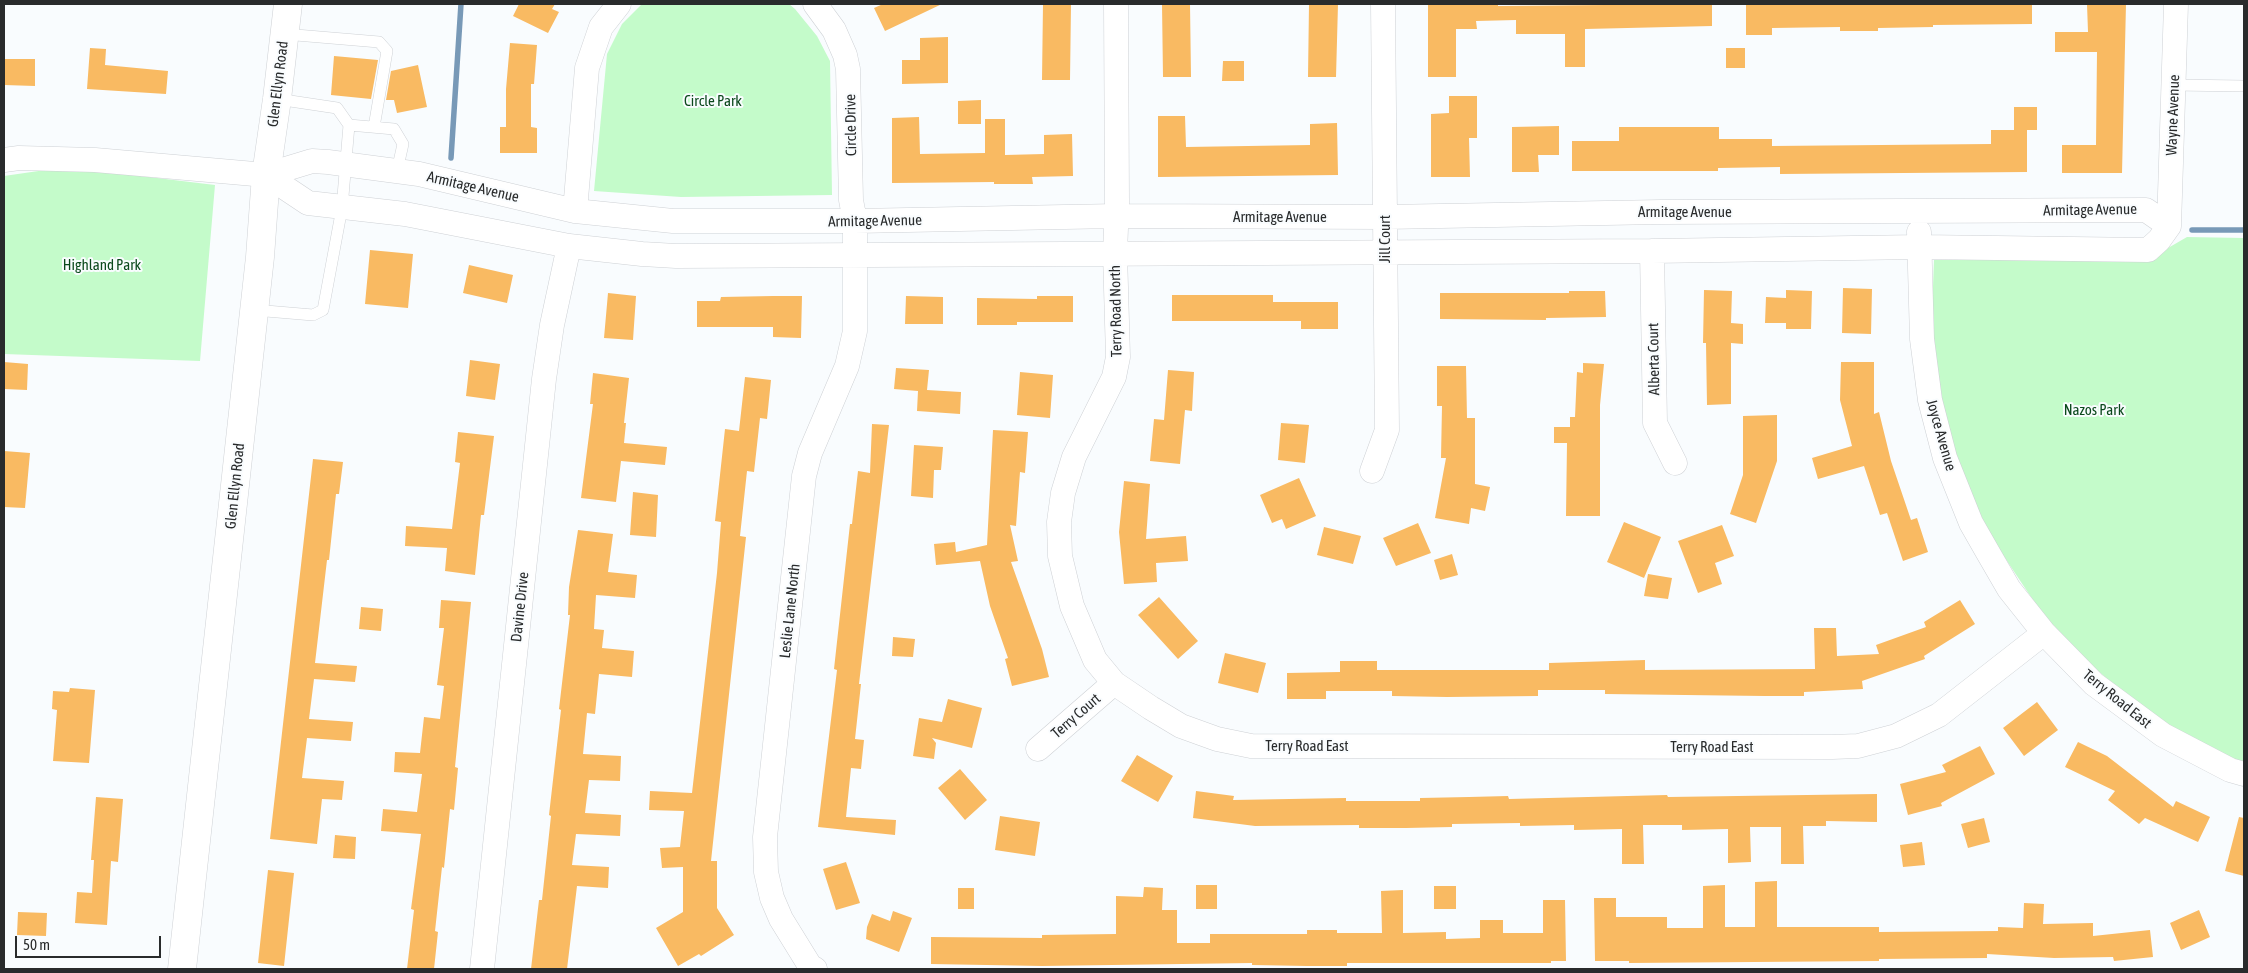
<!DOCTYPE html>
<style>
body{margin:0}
#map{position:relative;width:2248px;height:973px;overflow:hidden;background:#f9fcfe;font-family:"Asap Condensed",sans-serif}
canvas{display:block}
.frame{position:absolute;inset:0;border:5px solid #292b2c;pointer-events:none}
.scale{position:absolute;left:15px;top:936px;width:146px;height:22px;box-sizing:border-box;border:2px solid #292b2c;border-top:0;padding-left:6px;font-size:15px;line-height:18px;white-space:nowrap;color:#292b2c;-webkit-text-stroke:4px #f9fcfe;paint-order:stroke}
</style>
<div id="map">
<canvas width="2248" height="973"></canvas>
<div class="frame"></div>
<div class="scale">50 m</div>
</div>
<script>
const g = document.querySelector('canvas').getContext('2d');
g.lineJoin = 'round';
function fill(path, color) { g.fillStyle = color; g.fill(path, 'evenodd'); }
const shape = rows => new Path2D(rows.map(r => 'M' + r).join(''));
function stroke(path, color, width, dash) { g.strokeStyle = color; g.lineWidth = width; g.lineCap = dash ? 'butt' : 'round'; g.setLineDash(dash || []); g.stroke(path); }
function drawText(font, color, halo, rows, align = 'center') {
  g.font = font + ' "Asap Condensed",sans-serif'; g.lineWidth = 4; g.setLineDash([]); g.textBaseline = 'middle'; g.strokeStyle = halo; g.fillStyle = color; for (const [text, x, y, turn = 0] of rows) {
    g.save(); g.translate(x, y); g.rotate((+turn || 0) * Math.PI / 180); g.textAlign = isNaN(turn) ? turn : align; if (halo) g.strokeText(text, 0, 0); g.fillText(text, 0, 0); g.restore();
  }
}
fill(shape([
 [642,4,789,4,795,9,817,36,830,61,832,195,681,197,594,191,607,54,622,24],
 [66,167,215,185,200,361,4,354,4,176],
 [2187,237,2244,238,2244,768,2156,722,2055,633,1979,519,1953,459,1934,387,1932,313,1934,260,2149,259]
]), '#c4fbca');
stroke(shape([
 [451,158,461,4],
 [2192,230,2244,230]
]), '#7899b7', 5.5);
fill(shape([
 [519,4,555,4,552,9,559,12,548,33,513,16],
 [883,4,942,4,885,31,874,8],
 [1043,4,1071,4,1070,80,1042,80],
 [1162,4,1190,4,1191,77,1163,77],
 [1309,4,1338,4,1336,77,1308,77],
 [1428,4,1498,4,1498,6,1712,4,1712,26,1585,29,1585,67,1565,67,1565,34,1516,34,1516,20,1476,21,1477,29,1456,29,1456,77,1428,77],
 [1746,4,2032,4,2032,24,1933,25,1933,27,1878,28,1878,31,1840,31,1840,27,1772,28,1772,35,1746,35],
 [2087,4,2126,4,2122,173,2062,173,2062,145,2096,145,2097,52,2055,52,2055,32,2088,32],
 [948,37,948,83,902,84,902,60,920,60,920,38],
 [510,43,537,45,534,84,531,84,531,127,537,128,537,153,500,153,500,127,506,127,506,89],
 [90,48,106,49,105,65,168,71,166,94,87,89],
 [1726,48,1745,48,1745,68,1726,68],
 [334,56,378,60,371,99,331,95],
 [4,59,35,59,35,86,4,85],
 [1223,61,1244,61,1244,81,1222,81],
 [418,65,427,107,397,113,394,100,386,100,391,71],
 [1449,96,1477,96,1477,138,1469,138,1470,177,1431,177,1431,114,1449,113],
 [981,100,981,124,958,124,958,101],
 [2014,107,2037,107,2037,130,2014,130],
 [1158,116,1185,116,1186,147,1310,145,1310,124,1337,123,1338,175,1158,177],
 [919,117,920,154,985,153,985,119,1005,119,1005,155,1044,154,1044,135,1072,134,1073,176,1032,177,1033,184,994,184,994,182,892,183,892,118],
 [1559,126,1559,155,1538,155,1539,172,1512,172,1512,127],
 [1619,127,1719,127,1719,139,1772,139,1772,146,1991,144,1991,130,2027,130,2027,172,1780,174,1780,167,1718,168,1718,171,1572,171,1572,141,1619,141],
 [370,250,413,254,408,308,365,304],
 [469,265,513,275,507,303,463,293],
 [1843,288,1872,289,1871,334,1842,333],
 [1704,290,1732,291,1731,323,1743,324,1743,344,1731,343,1731,404,1707,405,1706,343,1703,343],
 [1786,290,1812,291,1811,329,1786,329,1786,323,1765,323,1766,297,1786,298],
 [1569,291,1605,291,1606,317,1546,318,1546,320,1440,319,1440,293,1569,293],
 [608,293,636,296,633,340,604,338],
 [1172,295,1273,295,1273,302,1338,302,1338,329,1301,329,1301,321,1172,321],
 [773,296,802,296,801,338,773,337,773,327,697,327,697,301,720,301,721,297],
 [906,296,943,297,943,324,905,324],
 [1037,296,1073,296,1073,322,1017,322,1017,325,977,325,977,298,1037,299],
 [470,360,500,364,495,400,466,396],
 [4,362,28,364,27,390,4,389],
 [1841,362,1874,362,1874,414,1879,412,1891,461,1911,520,1917,518,1928,552,1903,561,1887,513,1880,515,1864,466,1818,479,1812,458,1852,446,1840,400],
 [1583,363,1604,364,1600,405,1600,516,1566,516,1567,443,1554,443,1554,427,1570,427,1570,417,1575,417,1577,372,1583,373],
 [1437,366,1466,366,1467,418,1475,418,1475,484,1490,487,1485,511,1471,508,1469,524,1435,518,1446,458,1441,458,1442,406,1437,406],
 [896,368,929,370,927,390,961,392,960,414,917,411,918,391,894,389],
 [1168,370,1194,372,1192,411,1185,410,1180,464,1150,461,1154,419,1164,420],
 [1020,372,1053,375,1050,418,1017,415],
 [593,373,629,378,624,423,626,423,624,443,667,447,665,465,621,461,616,502,581,498,593,404,590,404],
 [745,377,771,380,767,419,760,418,754,472,747,471,740,536,746,537,711,861,717,861,717,908,734,935,701,956,699,954,678,966,656,928,683,912,683,867,662,868,660,848,680,847,684,811,649,810,650,791,692,793,717,573,721,522,715,521,725,429,739,431],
 [1777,415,1777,461,1756,523,1730,514,1743,475,1743,416],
 [1281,423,1309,425,1305,463,1278,460],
 [872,424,889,425,859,684,861,684,855,739,864,740,861,769,851,768,846,817,896,820,895,835,818,827,837,670,834,669,850,524,852,524,858,471,870,473],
 [993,430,1028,432,1025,473,1020,472,1016,526,1010,525,1018,561,1011,562,1042,649,1049,677,1012,686,1005,659,1008,658,990,606,980,561,936,565,934,544,955,542,956,552,987,545],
 [458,432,494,436,484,515,481,515,475,575,445,571,447,548,405,546,406,526,452,529,460,463,455,462],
 [914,445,943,447,941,470,934,470,933,498,911,496],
 [4,451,30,453,25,508,4,507],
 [313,459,343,462,339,494,336,494,329,560,327,560,315,663,357,666,355,682,314,679,309,719,353,722,351,741,307,738,302,778,344,781,342,800,322,799,317,844,270,839],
 [1299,478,1316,516,1286,529,1282,519,1272,523,1260,495],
 [1124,481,1150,484,1146,539,1186,536,1188,561,1156,563,1157,582,1124,584,1119,532],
 [633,492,658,495,656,537,630,535],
 [1624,522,1661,537,1644,578,1607,562],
 [1418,523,1431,553,1396,566,1383,538],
 [1722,525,1734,556,1715,563,1722,584,1698,593,1678,541],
 [1324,527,1361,536,1353,564,1317,555],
 [578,530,613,534,608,572,637,575,635,598,596,595,594,629,604,630,602,648,634,651,632,677,599,674,595,714,587,713,583,754,621,756,620,781,589,780,585,813,621,815,620,836,576,834,572,865,609,867,608,888,577,886,567,969,531,969,539,900,542,900,551,816,549,815,561,710,559,709,570,615,568,615,569,587],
 [1452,554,1458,575,1440,580,1434,560],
 [1648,574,1672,578,1668,599,1644,596],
 [1159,597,1198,641,1178,659,1138,615],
 [441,600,471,602,455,767,458,768,454,810,450,809,444,868,442,867,435,931,438,932,434,969,407,969,414,910,411,909,421,834,381,831,383,809,417,812,422,774,394,772,395,752,420,753,424,717,440,719,444,686,437,685,444,628,439,628],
 [1960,600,1975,624,1924,656,1925,659,1862,681,1863,689,1804,692,1804,696,1765,696,1605,694,1605,690,1538,690,1538,696,1447,697,1392,696,1392,691,1326,691,1326,699,1287,699,1287,673,1340,672,1340,661,1377,661,1377,670,1549,670,1549,663,1645,660,1645,670,1815,669,1814,628,1836,628,1837,656,1879,654,1876,645,1926,627,1924,622],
 [361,607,383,609,381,631,359,629],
 [893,637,915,639,913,657,892,656],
 [1225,653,1266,663,1258,693,1218,683],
 [70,688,95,690,89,763,53,761,57,710,52,709,53,691,69,692],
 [948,699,982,708,972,748,932,738,936,743,934,759,913,756,919,718,942,722],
 [2037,702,2058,730,2024,756,2003,728],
 [2078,742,2107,756,2173,807,2176,801,2210,817,2198,842,2145,818,2139,824,2108,800,2115,791,2065,767],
 [1980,746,1995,774,1941,803,1942,806,1908,815,1900,784,1946,772,1942,765],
 [1137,755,1173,776,1158,802,1121,781],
 [960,769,987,800,965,820,938,788],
 [1196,791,1234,796,1233,800,1346,798,1346,801,1420,801,1420,798,1469,797,1508,796,1509,799,1667,795,1668,797,1877,794,1877,822,1826,821,1826,826,1803,826,1804,864,1781,864,1781,827,1750,827,1751,862,1728,863,1728,829,1682,830,1682,825,1643,825,1644,864,1622,864,1622,829,1574,830,1574,825,1520,826,1520,823,1452,824,1452,827,1406,828,1359,828,1359,825,1255,826,1193,818],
 [96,797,123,799,118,862,111,861,107,925,75,923,77,892,92,893,94,860,91,860],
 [1000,816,1040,822,1035,856,995,850],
 [2239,817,2244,818,2244,876,2225,871],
 [1984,818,1990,842,1968,848,1961,824],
 [335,835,356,837,355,859,333,858],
 [1922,842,1925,865,1903,867,1900,845],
 [846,862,860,903,836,910,823,869],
 [268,870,294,873,284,966,258,963],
 [1777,881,1777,927,1879,927,1879,932,1998,931,1998,927,2023,928,2024,903,2044,904,2043,924,2093,923,2093,936,2150,930,2153,957,2114,961,2113,957,2054,958,1987,954,1987,958,1879,959,1879,961,1629,963,1629,961,1595,961,1594,898,1616,898,1616,917,1667,917,1667,928,1703,928,1703,886,1725,885,1725,927,1755,927,1755,882],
 [1196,885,1217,885,1217,909,1196,909],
 [1434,886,1456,886,1456,909,1434,909],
 [1144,887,1163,888,1162,910,1177,910,1177,943,1210,943,1210,934,1307,934,1307,930,1337,930,1337,933,1382,933,1381,891,1403,890,1403,933,1446,932,1446,939,1480,938,1480,920,1503,920,1503,933,1543,933,1543,900,1565,900,1566,961,1551,961,1551,963,1347,963,1347,966,1307,966,1252,965,1252,963,1042,966,931,964,931,937,1042,938,1042,935,1116,934,1116,896,1143,897],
 [958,888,974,888,974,909,958,909],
 [2199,910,2210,937,2181,950,2170,923],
 [893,911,912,918,899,952,866,939,867,927,872,914,890,921],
 [18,912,47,913,46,936,17,935]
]), '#f9ba62');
const lane = shape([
 [284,34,379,42,387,51,374,127],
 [2173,85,2244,86],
 [349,125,394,129,403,144,397,171],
 [254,310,313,315,323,310,342,208,349,125,337,108,277,99]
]);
const street = shape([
 [815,4,834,30,845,55,848,69,851,200,855,221,855,331,847,366,810,453,804,476,765,837,766,872,772,898,781,919,810,966,815,969],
 [1116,4,1117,203,1115,253,1118,357,1114,377,1074,457,1063,493,1059,522,1060,556,1072,606,1095,660,1114,683,1151,708,1181,726,1217,739,1251,746,1832,747,1858,746,1896,736,1939,715,2044,633],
 [4,160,19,158,95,160,266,175,312,161,328,162,419,174,575,211,673,221,855,221,1117,216,1385,217,1661,212,2146,210,2169,226],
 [266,175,308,203,405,214,569,246,642,254,676,256,1652,251,1920,247,2148,250,2159,240,2169,226],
 [575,211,587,68,601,27,619,4],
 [2169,226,2176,4],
 [1919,232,1922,339,1930,400,1945,458,1971,523,1987,551,2009,589,2044,633,2094,684,2163,735,2230,770,2244,774],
 [1652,251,1655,423,1675,463],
 [1372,471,1387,430,1383,4],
 [1038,749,1114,683],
 [482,969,544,379,552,325,569,246]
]);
const secondary = shape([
 [182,969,260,257,266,175,277,99,288,4]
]);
stroke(lane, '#ced1d5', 12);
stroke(street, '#ced1d5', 25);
stroke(secondary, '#ced1d5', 29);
stroke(lane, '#fff', 11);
stroke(street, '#fff', 24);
stroke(secondary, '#fff', 28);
drawText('15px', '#292b2c', '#f9fcfe', [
 ["Glen Ellyn Road",278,84,-83],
 ["Wayne Avenue",2173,115,-88],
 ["Circle Drive",851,125,-91],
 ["Armitage Avenue",473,187,13],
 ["Armitage Avenue",2090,210,-1],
 ["Armitage Avenue",1685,212],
 ["Armitage Avenue",1280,217],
 ["Armitage Avenue",875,221,-1],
 ["Jill Court",1385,239,-90],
 ["Terry Road North",1116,311,-91],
 ["Alberta Court",1654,359,-91],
 ["Joyce Avenue",1941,435,74],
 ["Glen Ellyn Road",235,486,-84],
 ["Davine Drive",520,607,-84],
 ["Leslie Lane North",790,611,-84],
 ["Terry Road East",2117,699,39],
 ["Terry Court",1076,716,-41],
 ["Terry Road East",1307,746],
 ["Terry Road East",1712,747]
]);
drawText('15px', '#0b491c', '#f9fcfe', [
 ["Circle Park",713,101],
 ["Highland Park",102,265],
 ["Nazos Park",2094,410]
]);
</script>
